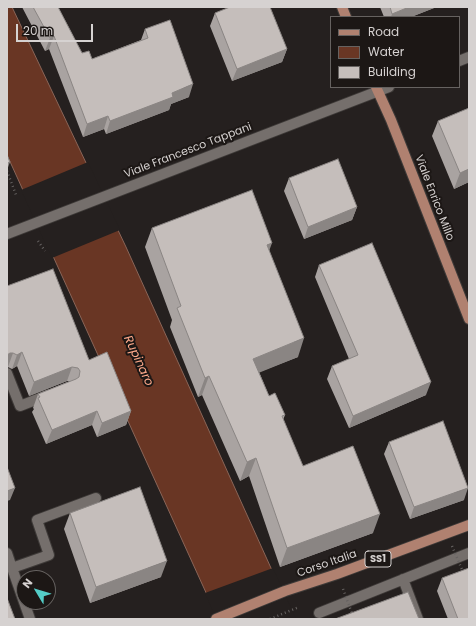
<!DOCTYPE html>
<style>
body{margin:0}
#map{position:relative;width:476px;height:626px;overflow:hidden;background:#25201f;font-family:Poppins,sans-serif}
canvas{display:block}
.frame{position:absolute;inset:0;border:8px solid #d6d2d1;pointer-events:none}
.legend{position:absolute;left:330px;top:16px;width:130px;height:72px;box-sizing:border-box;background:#1c1715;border:1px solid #666260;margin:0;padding:5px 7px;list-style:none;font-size:12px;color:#d6d2d1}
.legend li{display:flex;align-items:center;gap:8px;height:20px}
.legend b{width:20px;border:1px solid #666260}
.north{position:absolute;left:16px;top:570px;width:40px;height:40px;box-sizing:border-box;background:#1c1715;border:1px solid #666260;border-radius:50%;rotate:308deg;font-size:11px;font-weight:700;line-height:16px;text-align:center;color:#d6d2d1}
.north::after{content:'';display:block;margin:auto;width:14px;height:18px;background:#54cdc7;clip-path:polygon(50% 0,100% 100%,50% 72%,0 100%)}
.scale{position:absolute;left:16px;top:24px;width:77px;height:18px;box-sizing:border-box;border:2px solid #d6d2d1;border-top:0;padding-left:5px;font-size:12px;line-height:14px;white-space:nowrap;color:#d6d2d1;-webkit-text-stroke:3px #1c1715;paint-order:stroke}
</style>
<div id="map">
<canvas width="476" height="626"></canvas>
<div class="frame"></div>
<ul class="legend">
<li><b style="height:5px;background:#b08170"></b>Road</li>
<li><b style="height:11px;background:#693624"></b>Water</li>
<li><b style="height:11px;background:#c5bebb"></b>Building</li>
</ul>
<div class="north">N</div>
<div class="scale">20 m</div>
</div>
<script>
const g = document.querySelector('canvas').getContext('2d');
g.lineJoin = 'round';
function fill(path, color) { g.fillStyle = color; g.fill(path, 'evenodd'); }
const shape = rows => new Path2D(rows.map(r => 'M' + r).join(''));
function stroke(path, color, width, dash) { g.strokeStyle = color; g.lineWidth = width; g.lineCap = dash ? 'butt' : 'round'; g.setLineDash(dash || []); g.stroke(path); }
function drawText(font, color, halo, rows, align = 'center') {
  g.font = font + ' Poppins,sans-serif'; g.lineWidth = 4; g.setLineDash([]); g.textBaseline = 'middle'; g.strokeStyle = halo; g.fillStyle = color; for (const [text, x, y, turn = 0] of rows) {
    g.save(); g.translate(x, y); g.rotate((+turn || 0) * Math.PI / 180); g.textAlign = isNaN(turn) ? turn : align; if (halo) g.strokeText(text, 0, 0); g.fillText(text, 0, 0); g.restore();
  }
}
const water = shape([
 [7,7,12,7,126,247,294,619,218,619,7,155,7,7]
]);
fill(water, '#693624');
stroke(water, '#8a6558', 1);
fill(shape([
 [88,162,120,230,52,258,21,190],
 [273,568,296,619,216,619,205,593]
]), '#25201f');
const service = shape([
 [7,373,20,406,48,395],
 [7,553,12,568],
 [403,579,418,619],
 [319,613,469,553],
 [30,619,12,568,49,555,37,520,96,498]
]);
const secondary = shape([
 [459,61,469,57],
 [7,234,389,87]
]);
const primary = shape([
 [342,7,346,17],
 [376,87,391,120,469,319],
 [216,619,285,591,337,574,469,525]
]);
stroke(service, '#3e3a38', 12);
stroke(secondary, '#3e3a38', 12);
stroke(primary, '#3e3a38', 12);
stroke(shape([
 [7,171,16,195],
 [38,241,45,251],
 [270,619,299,607]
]), '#666261', 2.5, [1, 3]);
stroke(service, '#756f6c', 10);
stroke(secondary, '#756f6c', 10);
stroke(primary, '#b08170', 10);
stroke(shape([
 [452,546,463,572],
 [343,589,354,619]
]), '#666261', 2.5, [1, 3]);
fill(shape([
 [22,7,58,7,82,53,92,59,141,40,145,29,189,97,171,104,169,110,106,134,104,129,83,137,49,49,45,51],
 [380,7,434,7,434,8,411,17,384,17],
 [215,13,287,49,282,62,232,81,210,26],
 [438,121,469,182,454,189,432,136],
 [289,178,357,207,352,220,304,239,284,191],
 [152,228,269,250,298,357,259,372,269,396,285,415,283,420,303,466,373,533,280,567,249,476,240,481,202,395,198,397,170,327,172,320,145,247],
 [319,265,426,395,349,428,327,379,332,366,349,359,315,277],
 [7,286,89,360,131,411,126,425,97,437,92,425,46,444,32,412,34,409,33,408,38,394,70,381,67,381,29,396,17,366,12,369,8,367],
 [389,442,464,500,410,519,384,454],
 [70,513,161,577,90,603,64,529],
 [442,578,469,619,448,619,437,591]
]), '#a9a3a1');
fill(shape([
 [409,7,434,7,434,8,411,17,391,17,392,14],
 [54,36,49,49,45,51,50,38],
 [287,49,282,62,232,81,237,69],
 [193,84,189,97,171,104,169,110,106,134,110,121,172,93],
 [108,116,104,129,83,137,87,124],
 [10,162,7,170,7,163],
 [469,169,469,182,454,189,460,173],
 [357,207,352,220,304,239,308,227],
 [272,243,265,262,267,245],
 [304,338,298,357,246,378,253,359],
 [22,352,17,366,12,369,17,355],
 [10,353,13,353,8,367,7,367,7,355],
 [72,367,67,381,29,396,34,382],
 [209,376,202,395,198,397,205,378],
 [431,382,426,395,349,428,353,416],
 [97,411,92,425,46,444,52,430],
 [131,411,126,425,97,437,102,423],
 [256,458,249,476,240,481,247,462],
 [15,488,10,500,7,501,7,491],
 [468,488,464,500,410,519,414,507],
 [380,514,373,533,280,567,287,548],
 [167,561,161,577,90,603,96,587]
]), '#8a8583');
const building = shape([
 [33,7,58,7,82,53,89,51,92,59,148,38,145,29,170,20,193,84,172,93,173,97,110,121,108,116,87,124,54,36,50,38,33,7],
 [230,7,270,7,287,49,237,69,215,13,230,7],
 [390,7,409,7,392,14,390,7],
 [469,108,469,169,460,173,438,121,469,108],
 [7,155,10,162,7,163,7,155],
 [338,159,357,207,308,227,289,178,338,159],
 [252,190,272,243,267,245,304,338,253,359,269,396,275,393,285,415,282,416,303,466,353,446,380,514,287,548,256,458,247,462,209,376,205,378,177,308,181,306,152,228,252,190],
 [372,243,431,382,353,416,332,366,358,355,319,265,372,243],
 [53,269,89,360,107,352,131,411,102,423,97,411,52,430,38,398,40,397,38,394,76,379,79,377,80,371,78,368,72,367,34,382,22,352,17,355,13,353,10,353,7,355,7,286,53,269],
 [443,421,468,488,414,507,389,442,443,421],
 [7,467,15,488,7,491,7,467],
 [140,487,167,561,96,587,70,513,140,487],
 [469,568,469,619,458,619,442,578,469,568],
 [408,592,419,619,335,619,408,592],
 [7,598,15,619,7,619,7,598]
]);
fill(building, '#c5bebb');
stroke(building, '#8a8583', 1);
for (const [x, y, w] of [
 [378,559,26]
]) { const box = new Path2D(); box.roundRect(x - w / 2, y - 8, w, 16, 3); g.fillStyle = '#1c1715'; g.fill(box); stroke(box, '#d6d2d1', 1); }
drawText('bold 10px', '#d6d2d1', null, [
 ["SS1",378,559]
]);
drawText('11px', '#d6d2d1', '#1c1715', [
 ["Viale Francesco Tappani",188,151,-21],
 ["Viale Enrico Millo",434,198,69],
 ["Corso Italia",327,564,-19]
]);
drawText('italic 12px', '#fca88a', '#1c1715', [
 ["Rupinaro",138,361,65]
]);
</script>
